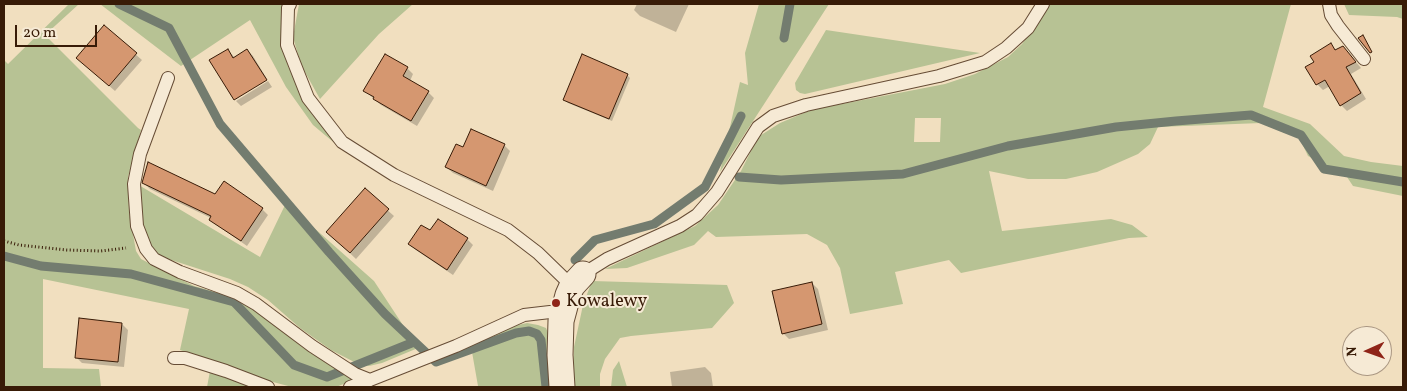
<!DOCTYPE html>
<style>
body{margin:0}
#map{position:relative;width:1407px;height:391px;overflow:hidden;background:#f1dfbf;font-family:Vollkorn,serif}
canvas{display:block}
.frame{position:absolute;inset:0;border:5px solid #381b07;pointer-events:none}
.north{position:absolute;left:1342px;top:326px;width:50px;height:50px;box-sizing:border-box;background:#f6ead5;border:1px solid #aa9783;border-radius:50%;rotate:268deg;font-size:14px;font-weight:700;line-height:20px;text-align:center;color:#381b07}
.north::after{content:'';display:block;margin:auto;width:18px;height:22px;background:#8f2418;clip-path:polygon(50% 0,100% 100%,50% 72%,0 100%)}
.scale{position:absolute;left:15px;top:25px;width:82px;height:22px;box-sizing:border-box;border:2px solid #381b07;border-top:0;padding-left:6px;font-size:15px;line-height:18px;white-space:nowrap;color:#381b07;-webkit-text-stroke:4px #f6ead5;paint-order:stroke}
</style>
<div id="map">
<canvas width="1407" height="391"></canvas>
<div class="frame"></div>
<div class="north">N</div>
<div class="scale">20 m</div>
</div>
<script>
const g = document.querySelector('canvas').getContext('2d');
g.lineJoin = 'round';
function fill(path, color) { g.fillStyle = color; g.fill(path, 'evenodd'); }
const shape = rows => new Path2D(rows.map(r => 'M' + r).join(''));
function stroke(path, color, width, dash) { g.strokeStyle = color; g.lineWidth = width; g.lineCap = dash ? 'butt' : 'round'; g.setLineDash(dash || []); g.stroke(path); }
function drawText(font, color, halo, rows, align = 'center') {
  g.font = font + ' Vollkorn,serif'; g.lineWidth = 4; g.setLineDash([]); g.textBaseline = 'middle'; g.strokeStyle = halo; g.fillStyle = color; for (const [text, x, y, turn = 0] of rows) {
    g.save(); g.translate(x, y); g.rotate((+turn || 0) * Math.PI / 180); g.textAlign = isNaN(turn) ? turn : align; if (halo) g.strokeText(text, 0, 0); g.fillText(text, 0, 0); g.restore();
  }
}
fill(shape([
 [69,4,79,4,45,35,138,128,141,130,128,177,129,212,136,251,141,259,194,286,236,298,257,311,302,347,336,369,356,379,336,387,292,387,273,382,180,350,189,309,43,279,43,368,99,369,101,387,4,387,4,60,8,64],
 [100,4,283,4,281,35,288,66,307,107,338,146,313,125,286,87,250,20,181,66],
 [299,4,413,4,379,34,320,99,301,65,293,37],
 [759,4,829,4,720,172,740,82,748,85,745,53],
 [1047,4,1291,4,1263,107,1310,124,1344,156,1371,162,1403,166,1403,196,1353,186,1347,177,1308,156,1297,133,1285,133,1261,123,1158,127,1150,144,1138,154,1097,172,1066,179,1028,179,989,171,1002,231,1111,219,1132,225,1148,237,1129,238,961,273,949,260,895,272,903,304,850,314,840,268,827,245,807,234,716,237,708,231,694,245,627,268,605,269,695,226,718,205,741,171,758,137,780,123,811,110,945,84,975,74,1008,57,1022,44,1042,15],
 [915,118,941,118,940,142,914,142],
 [1344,4,1403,4,1403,19,1397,17,1349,15],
 [826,30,980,53,805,94,800,93,796,90,795,83],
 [137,184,260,257,286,203,374,281,418,348,382,363,369,366,358,364,331,350,300,328,268,300,248,287,230,279,162,257,156,253,144,237],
 [592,281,727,285,734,303,712,328,631,336,620,338,605,359,600,374,600,387,572,387,574,347,583,305],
 [527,323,538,325,546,328,551,340,553,387,477,387,478,386,472,352,479,343,514,326],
 [619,361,627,387,611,387,613,370],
 [210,371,250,387,207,387]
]), '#b7c294');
fill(shape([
 [637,4,689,4,676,32,640,16,634,10],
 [104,27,142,60,115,91,84,64],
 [1331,45,1337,51,1343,47,1361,68,1351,74,1366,99,1347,111,1341,105,1330,86,1323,90,1317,84,1316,63],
 [228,50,235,58,247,50,253,56,267,79,234,98],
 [407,68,413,74,410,81,428,92,434,98,417,126,381,105,365,91],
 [627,75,630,78,612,121,568,103,565,100],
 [268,81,272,87,241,106,236,101],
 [504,145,510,151,493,191,453,173,446,167,463,149],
 [144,183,215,196,224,183,262,209,268,215,247,246,217,225,211,219,211,218,150,189],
 [365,190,394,216,356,259,334,238],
 [431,232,467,239,473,245,453,275,416,250,410,244],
 [812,283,818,289,828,330,789,339,783,333],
 [80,320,122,324,128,330,124,367,82,363,76,357],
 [705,367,711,373,713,387,672,387,670,372]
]), '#0003');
stroke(shape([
 [119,4,169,28,220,124,329,252,385,314,436,362,516,333,529,331,537,334,541,340,546,387],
 [784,38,790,4],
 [739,177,781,180,903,174,1008,146,1116,127,1176,121,1251,115,1301,135,1324,169,1403,182],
 [4,256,41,266,131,274,234,302,294,365,327,377,414,342],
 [575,260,595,240,654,224,705,187,741,116]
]), '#737c6f', 9);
const building = shape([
 [104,25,137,53,109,86,76,58,104,25],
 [1363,35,1372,52,1370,53,1358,38,1363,35],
 [1331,43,1335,50,1343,46,1356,62,1346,67,1361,93,1340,106,1325,80,1316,85,1305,67,1314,62,1310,56,1331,43],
 [228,49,233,58,247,49,267,80,234,100,209,60,228,49],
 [385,54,408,67,403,76,429,91,411,121,373,99,374,97,363,91,385,54],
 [582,54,628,74,609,119,563,100,582,54],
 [471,129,505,144,486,186,445,167,456,144,463,147,471,129],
 [148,162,215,194,224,181,263,208,241,241,209,220,211,216,142,183,148,162],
 [365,188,389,209,350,253,326,232,365,188],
 [438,219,468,238,447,270,408,244,421,225,430,230,438,219],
 [812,282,822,324,782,334,772,291,812,282],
 [79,318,122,323,118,362,75,358,79,318]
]);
fill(building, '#d59770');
stroke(building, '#381b07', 1);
const service = shape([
 [290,4,288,8,287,45,308,98,342,142,394,175,508,230,538,253,572,286],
 [1329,4,1331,15,1338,26,1364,59],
 [168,78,140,154,134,184,137,226,146,249,154,259,180,272,237,293,256,304,312,346,355,374,370,380,456,346,524,315,550,312,563,313],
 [583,274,607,259,680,226,697,215,717,192,758,127,773,116,806,105,939,76,985,62,1006,48,1028,28,1043,4],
 [174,358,185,358,226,371,268,387],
 [350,387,370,380]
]);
const minor = shape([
 [562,387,560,355,561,321,568,295,572,286,583,274]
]);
stroke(service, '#664c35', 14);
stroke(minor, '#664c35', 27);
stroke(shape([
 [4,241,19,245,67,250,101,251,126,248]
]), '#381b07', 3, [1, 2.5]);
stroke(service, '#f6ead5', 12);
stroke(minor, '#f6ead5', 25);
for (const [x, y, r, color] of [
 [556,303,5,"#8f2418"]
]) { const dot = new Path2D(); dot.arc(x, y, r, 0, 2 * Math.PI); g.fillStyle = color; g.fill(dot); stroke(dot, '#f6ead5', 2); }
drawText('18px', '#381b07', '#f6ead5', [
 ["Kowalewy",566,303]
], 'left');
</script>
